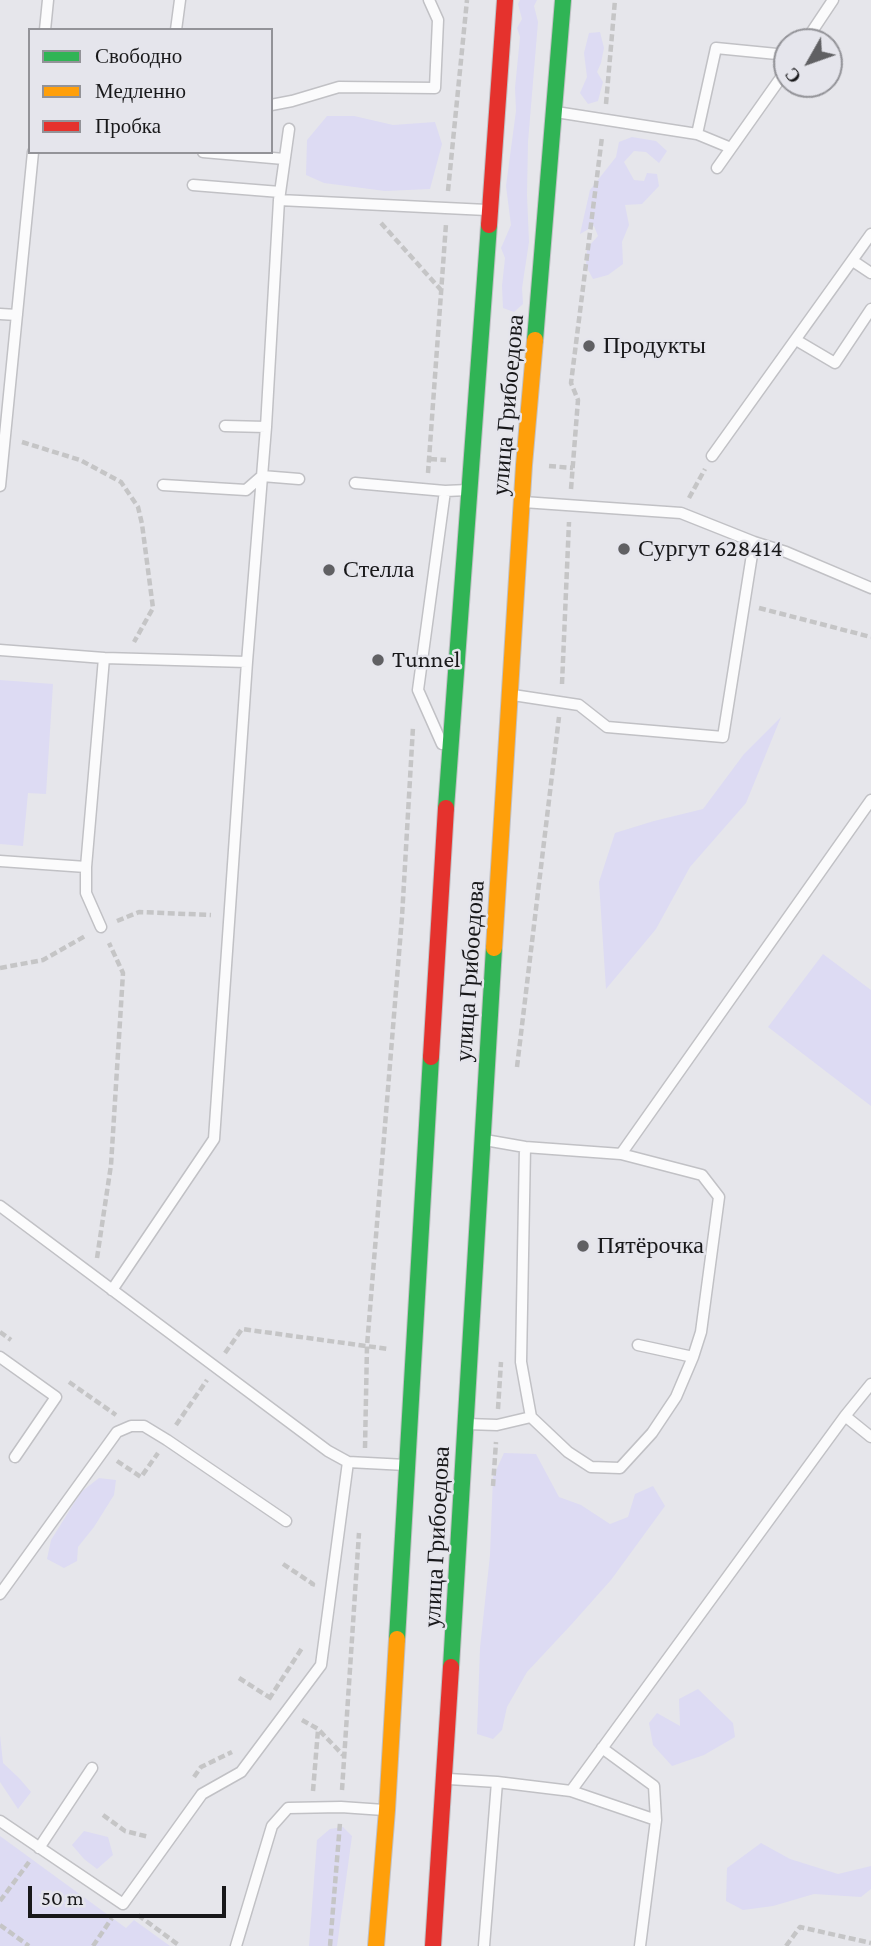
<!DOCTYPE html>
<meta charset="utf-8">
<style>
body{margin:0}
#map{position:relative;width:871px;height:1946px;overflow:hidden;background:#e6e6eb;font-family:"Crimson Pro",serif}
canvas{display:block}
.legend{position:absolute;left:28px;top:28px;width:245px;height:126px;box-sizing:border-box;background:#e5e5ec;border:2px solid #939398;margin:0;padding:9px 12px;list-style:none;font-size:21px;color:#18181a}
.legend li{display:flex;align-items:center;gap:14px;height:35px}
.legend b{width:35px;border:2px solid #939398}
.north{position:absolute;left:773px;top:28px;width:70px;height:70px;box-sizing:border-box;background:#e5e5ec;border:2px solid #939398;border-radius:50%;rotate:230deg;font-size:19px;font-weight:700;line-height:28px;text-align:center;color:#18181a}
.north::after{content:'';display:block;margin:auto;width:24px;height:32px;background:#606063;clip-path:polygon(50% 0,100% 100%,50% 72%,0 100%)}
.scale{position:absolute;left:28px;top:1886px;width:198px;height:32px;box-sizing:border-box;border:4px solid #18181a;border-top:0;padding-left:9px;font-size:21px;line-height:24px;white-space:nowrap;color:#18181a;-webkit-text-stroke:5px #e5e5ec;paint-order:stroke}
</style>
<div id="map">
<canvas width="871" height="1946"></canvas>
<ul class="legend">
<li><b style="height:9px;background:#30b455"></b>Свободно</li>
<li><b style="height:9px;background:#ff9f0a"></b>Медленно</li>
<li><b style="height:9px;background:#e5322d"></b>Пробка</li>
</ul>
<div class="north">С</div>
<div class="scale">50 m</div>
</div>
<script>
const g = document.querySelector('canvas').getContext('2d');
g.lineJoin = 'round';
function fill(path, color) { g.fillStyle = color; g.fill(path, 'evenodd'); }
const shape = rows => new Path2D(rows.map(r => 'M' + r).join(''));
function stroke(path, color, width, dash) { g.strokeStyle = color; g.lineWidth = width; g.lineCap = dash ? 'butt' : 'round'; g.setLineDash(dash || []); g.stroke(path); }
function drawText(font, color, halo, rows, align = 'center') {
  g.font = font + ' "Crimson Pro",serif'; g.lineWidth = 5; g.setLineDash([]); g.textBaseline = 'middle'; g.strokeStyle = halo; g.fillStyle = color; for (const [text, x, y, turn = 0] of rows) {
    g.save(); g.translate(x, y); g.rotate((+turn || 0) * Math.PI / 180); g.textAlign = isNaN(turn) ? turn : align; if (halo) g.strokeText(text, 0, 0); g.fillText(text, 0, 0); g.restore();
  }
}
fill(shape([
 [520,0,537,0,534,6,538,22,528,142,527,195,529,242,522,288,523,304,514,312,503,308,502,286,505,258,501,248,511,225,506,186,516,111,515,88,520,37,517,28,522,19,518,4],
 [600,32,604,48,601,63,597,72,603,82,598,101,588,104,580,93,587,77,584,53,589,33],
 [327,116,354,116,393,125,435,122,442,144,430,189,385,191,324,183,306,175,307,140],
 [632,137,656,141,667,151,659,163,646,152,634,151,624,162,634,180,644,181,647,173,657,174,659,186,642,204,625,205,629,225,622,242,623,264,608,275,593,279,586,266,587,248,598,236,594,226,580,234,590,190,616,157,619,142],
 [0,680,53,684,46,794,28,793,23,846,0,844],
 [781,717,746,803,690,867,656,929,606,989,599,882,615,833,654,821,703,809,744,754],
 [823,954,871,990,871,1106,768,1027],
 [504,1453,536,1454,559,1497,581,1505,610,1524,628,1517,635,1494,653,1486,665,1506,611,1580,570,1626,527,1672,507,1707,502,1730,493,1739,477,1734,480,1648,490,1555,493,1477],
 [99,1478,116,1480,114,1495,94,1527,78,1547,77,1561,64,1568,47,1559,51,1540,81,1492],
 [698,1689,733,1723,735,1737,704,1755,672,1766,653,1745,649,1723,657,1713,680,1726,679,1699],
 [0,1735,3,1763,19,1778,31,1792,18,1809,0,1782],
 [343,1827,352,1836,337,1946,309,1946,317,1840,330,1829],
 [84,1831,108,1837,113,1855,97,1869,84,1859,72,1845],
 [0,1836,126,1928,134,1920,170,1946,0,1946],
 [761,1843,790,1859,838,1874,871,1866,871,1889,861,1897,814,1894,773,1906,743,1910,726,1901,727,1868]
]), '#dddbf3');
const lane = shape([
 [45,30,48,0],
 [176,30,180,0],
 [805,42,833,0],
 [271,105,292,101,339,87,435,88,438,20,429,0],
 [556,112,697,134,731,148],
 [697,134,716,48,787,55],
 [203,152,284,159],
 [717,168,787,69],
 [193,185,280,192],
 [279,200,487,210],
 [853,261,871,273],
 [0,314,17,315],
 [796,340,835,363,871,309],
 [225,426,266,427],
 [712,456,871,234],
 [355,483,445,491,468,490],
 [163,485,246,490,262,476,299,479],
 [0,486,33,152],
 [523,502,681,513,754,542,786,552,871,588],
 [0,650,104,658,247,662],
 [513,695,579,705,607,727,723,737,754,542],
 [442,744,418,690,445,491],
 [0,861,86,867,104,658],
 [86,867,86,893,101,927],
 [485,1140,525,1147],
 [525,1147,621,1154,702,1175,719,1197,701,1332,693,1357,676,1397,652,1433,620,1468,591,1467,568,1452,531,1417,521,1362,525,1147],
 [621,1154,871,800],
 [0,1206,328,1451,348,1462,406,1465],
 [112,1290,214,1139,247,662,266,427,279,200,289,129],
 [638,1345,693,1357],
 [0,1357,56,1397,15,1457],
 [845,1416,871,1437],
 [466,1424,497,1425,531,1417],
 [0,1594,117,1432,131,1426,144,1426,167,1440,286,1521],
 [602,1748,654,1786,656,1820],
 [449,1779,497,1782,571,1791,656,1820,640,1946],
 [571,1791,845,1416,871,1384],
 [0,1821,123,1904,202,1794,241,1772,321,1665,348,1462],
 [39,1848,92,1768],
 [236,1946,272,1826,288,1808,341,1807,384,1810],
 [484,1946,497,1782]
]);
const fast = shape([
 [535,340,563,0],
 [446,808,489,225],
 [397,1639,431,1057],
 [451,1667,494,948]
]);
const slow = shape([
 [494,948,524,465,535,340],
 [376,1946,387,1810,397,1639]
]);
const jam = shape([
 [489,225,505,0],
 [431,1057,446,808],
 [433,1946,451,1667]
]);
stroke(lane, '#c1c1c5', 13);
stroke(fast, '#c1c1c5', 18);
stroke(slow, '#c1c1c5', 18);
stroke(jam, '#c1c1c5', 18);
stroke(shape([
 [606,104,615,0],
 [448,191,467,0],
 [381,223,441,290],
 [22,442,80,460,121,482,138,507,142,524,153,608,134,642],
 [430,459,446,460],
 [549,466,573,468],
 [428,473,446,224],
 [571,489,578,400,571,383,602,137],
 [689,498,705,469],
 [759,608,871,637],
 [562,684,569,522],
 [117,921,139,912,211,915],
 [0,968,43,960,87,935],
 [517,1067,559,717],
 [97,1258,111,1165,123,973,109,943],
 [0,1332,11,1340],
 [225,1353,242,1329,388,1349],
 [69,1382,116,1415],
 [498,1409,501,1362],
 [176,1425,207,1380],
 [365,1448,367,1346,402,917,413,727],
 [117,1461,141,1477,158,1453],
 [493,1486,496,1442],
 [283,1564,313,1584,312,1587],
 [239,1678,272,1699],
 [269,1699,302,1648],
 [302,1720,318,1729,343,1755],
 [194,1777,201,1767,232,1752],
 [342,1790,359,1533],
 [313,1791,318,1730],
 [103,1815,125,1831,149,1837],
 [0,1901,29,1862],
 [138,1915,180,1946],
 [0,1925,29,1946],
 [93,1946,112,1918],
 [330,1946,340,1823],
 [786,1946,800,1927,871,1943]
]), '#c5c5c6', 4.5, [7, 3.5]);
stroke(lane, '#fbfbfc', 10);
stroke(fast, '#30b455', 16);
stroke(slow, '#ff9f0a', 16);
stroke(jam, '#e5322d', 16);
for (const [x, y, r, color] of [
 [589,346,7,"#606063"],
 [624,549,7,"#606063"],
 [329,570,7,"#606063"],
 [378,660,7,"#606063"],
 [583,1246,7,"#606063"]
]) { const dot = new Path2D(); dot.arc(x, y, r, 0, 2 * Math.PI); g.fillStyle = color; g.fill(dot); stroke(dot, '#e5e5ec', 2.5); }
drawText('24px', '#18181a', '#e5e5ec', [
 ["Продукты",603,346],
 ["Сургут 628414",638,549],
 ["Стелла",343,570],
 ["Tunnel",392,660],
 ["Пятёрочка",597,1246]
], 'left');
drawText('24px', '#18181a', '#e5e5ec', [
 ["улица Грибоедова",508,405,-85],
 ["улица Грибоедова",470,971,-86],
 ["улица Грибоедова",437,1537,-87]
]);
</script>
